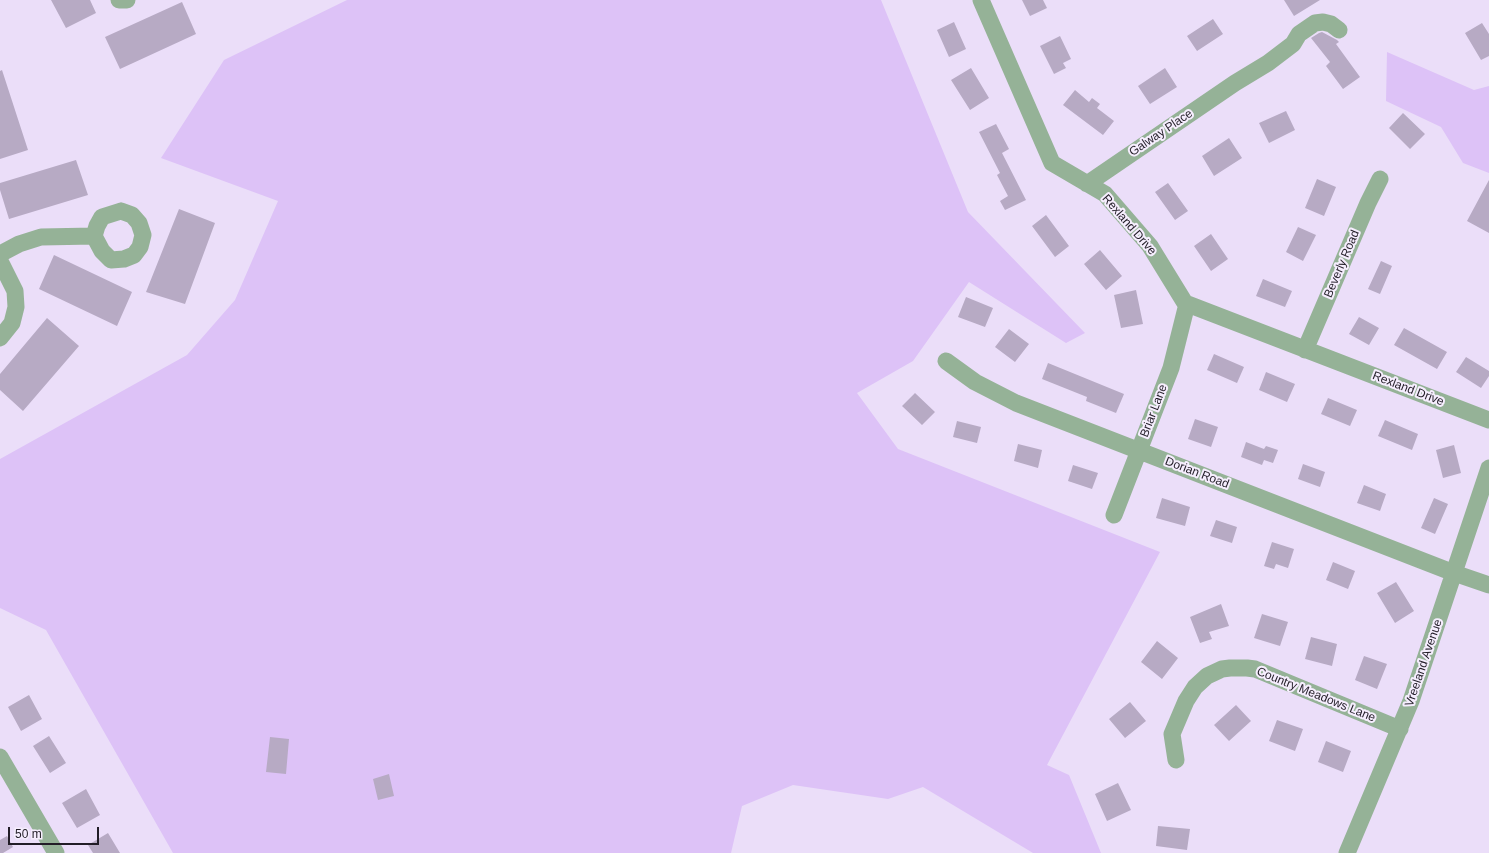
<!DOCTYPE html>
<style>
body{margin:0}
#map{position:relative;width:1489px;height:853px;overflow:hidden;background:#ebdef9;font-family:Helvetica,sans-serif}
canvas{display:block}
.scale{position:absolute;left:8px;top:827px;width:91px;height:18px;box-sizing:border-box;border:2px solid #221d27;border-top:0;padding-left:5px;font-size:12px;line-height:14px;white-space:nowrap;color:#221d27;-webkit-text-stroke:3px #f6eefe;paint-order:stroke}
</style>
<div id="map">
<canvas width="1489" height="853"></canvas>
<div class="scale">50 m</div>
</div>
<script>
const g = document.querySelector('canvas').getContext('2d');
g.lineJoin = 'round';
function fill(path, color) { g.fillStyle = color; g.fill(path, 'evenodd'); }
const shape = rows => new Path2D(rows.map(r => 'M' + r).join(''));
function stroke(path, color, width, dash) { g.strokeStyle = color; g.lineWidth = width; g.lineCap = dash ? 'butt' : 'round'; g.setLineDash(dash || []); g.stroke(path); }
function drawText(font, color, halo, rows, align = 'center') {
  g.font = font + ' Helvetica,sans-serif'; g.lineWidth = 4; g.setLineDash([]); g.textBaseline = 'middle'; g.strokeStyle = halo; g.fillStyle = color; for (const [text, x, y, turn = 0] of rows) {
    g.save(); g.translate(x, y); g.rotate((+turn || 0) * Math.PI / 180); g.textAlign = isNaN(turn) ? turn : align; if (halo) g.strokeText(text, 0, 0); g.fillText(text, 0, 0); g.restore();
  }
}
fill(shape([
 [347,0,881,0,968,212,1085,333,1066,343,969,282,913,361,857,393,898,449,1160,552,1047,765,1069,775,1101,853,1033,853,923,787,888,799,793,785,742,806,731,853,173,853,46,630,0,608,0,459,187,355,235,300,278,201,161,158,224,60],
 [1387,52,1474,90,1489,86,1489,173,1463,163,1441,127,1386,101]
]), '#ddc2f7');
fill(shape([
 [51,0,90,0,96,13,66,28],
 [1022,0,1043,0,1047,8,1030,16],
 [1284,0,1320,0,1294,16],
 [182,2,196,34,120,69,105,37],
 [1213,19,1223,34,1197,51,1187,36],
 [954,22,966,49,949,57,937,30],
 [1482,23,1489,34,1489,56,1481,60,1465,33],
 [1322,32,1337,40,1339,42,1336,44,1360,77,1343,89,1326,66,1330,62,1311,38,1319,33],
 [1060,36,1071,59,1063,63,1066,68,1054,74,1040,46],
 [971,68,989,98,970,110,951,80],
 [1165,68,1177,87,1150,104,1138,86],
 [2,70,28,150,0,159,0,71],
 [1075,90,1089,102,1092,98,1100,104,1097,108,1114,121,1103,135,1063,105],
 [1286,111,1295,130,1269,143,1259,123],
 [1403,113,1425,134,1410,149,1389,128],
 [996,124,1009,149,1002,153,1026,200,1005,210,1000,201,1008,196,997,175,1000,173,979,132],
 [1229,138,1242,158,1214,176,1202,156],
 [76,160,88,195,9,219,0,190,0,183],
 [1317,179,1336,187,1324,216,1305,208],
 [1489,180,1489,233,1467,221],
 [1168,183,1188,211,1175,220,1155,192],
 [179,209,215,223,185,304,146,292],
 [1046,215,1069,246,1055,257,1032,226],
 [1298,227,1316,235,1303,261,1286,252],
 [1211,234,1228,259,1211,271,1194,246],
 [1100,250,1122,276,1106,290,1084,264],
 [54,255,132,292,117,326,39,289],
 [1381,261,1392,266,1380,294,1368,289],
 [1263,279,1292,291,1285,307,1256,296],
 [1136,290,1143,324,1121,328,1114,295],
 [966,297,993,308,985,327,958,317],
 [1359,317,1379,328,1369,345,1349,334],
 [47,318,79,346,23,411,0,390,0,374],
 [1404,328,1447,352,1437,369,1394,345],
 [1009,329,1029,344,1015,362,995,347],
 [1214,354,1244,367,1237,383,1207,370],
 [1466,357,1489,371,1489,376,1481,388,1456,372],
 [1048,363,1124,394,1116,413,1086,401,1087,397,1042,379],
 [1266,372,1295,384,1287,402,1259,390],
 [915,393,935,412,922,425,902,406],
 [1328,398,1357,410,1350,426,1321,414],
 [1195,419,1218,427,1211,447,1188,439],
 [1385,420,1418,434,1412,450,1378,436],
 [957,421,981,427,977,443,953,437],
 [1246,442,1264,449,1266,446,1278,450,1273,463,1264,460,1262,465,1241,457],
 [1018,444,1042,450,1038,468,1014,461],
 [1454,445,1461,473,1443,478,1436,450],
 [1303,464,1325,472,1320,487,1298,479],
 [1073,465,1098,473,1092,489,1068,481],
 [1364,485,1386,494,1380,511,1357,503],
 [1162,498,1190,507,1185,526,1156,518],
 [1434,498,1448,504,1435,534,1421,528],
 [1216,520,1237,527,1232,543,1210,536],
 [1272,542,1294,549,1288,568,1276,564,1274,569,1264,566],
 [1333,562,1355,571,1348,589,1326,580],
 [1396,582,1414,611,1395,623,1377,593],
 [1221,604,1229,626,1209,632,1212,639,1200,643,1190,617],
 [1262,614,1288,622,1280,646,1254,638],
 [1311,637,1337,644,1332,666,1305,659],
 [1157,641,1178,658,1162,679,1141,662],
 [1364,656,1387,664,1377,689,1355,680],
 [29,695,42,719,21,731,8,707],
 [1130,702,1146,721,1125,738,1109,719],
 [1236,705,1251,721,1229,741,1214,725],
 [1277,720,1303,729,1295,751,1269,741],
 [49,736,66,763,50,773,33,746],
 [270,737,289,739,286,774,266,772],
 [1326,741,1351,751,1343,772,1318,762],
 [389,774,394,796,378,800,373,779],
 [1118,783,1131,810,1107,821,1095,794],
 [86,789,100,815,77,828,62,803],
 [1158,826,1190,829,1187,850,1156,846],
 [108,833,120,853,93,853,88,845],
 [7,836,13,847,3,853,0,853,0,840]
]), '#b7aac4');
stroke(shape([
 [119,0,127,0],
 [981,0,1052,163,1105,194,1150,246,1185,303,1489,420],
 [1087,184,1235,83,1268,63,1293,44,1299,34,1315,23,1323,22,1331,24,1339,30],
 [121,211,132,215,139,223,143,235,140,247,134,255,124,259,111,260,102,251,94,236,97,226,102,217,121,211],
 [0,254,19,244,41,237,94,236],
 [0,261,15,291,16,307,12,323,0,338],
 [1305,350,1368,203,1380,179],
 [946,361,975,382,1016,403,1454,573,1489,585],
 [1114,515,1171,368,1187,304],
 [0,757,56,853],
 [1176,760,1172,734,1186,701,1195,687,1207,676,1222,669,1230,668,1247,668,1255,669,1400,729],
 [1347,853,1411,701,1489,468]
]), '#95b297', 17);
drawText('12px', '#221d27', '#f6eefe', [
 ["Galway Place",1161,133,-34],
 ["Rexland Drive",1129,225,49],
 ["Beverly Road",1342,264,-67],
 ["Rexland Drive",1408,389,21],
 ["Briar Lane",1154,411,-69],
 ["Dorian Road",1197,473,21],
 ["Vreeland Avenue",1424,663,-71],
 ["Country Meadows Lane",1316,695,22]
]);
</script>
